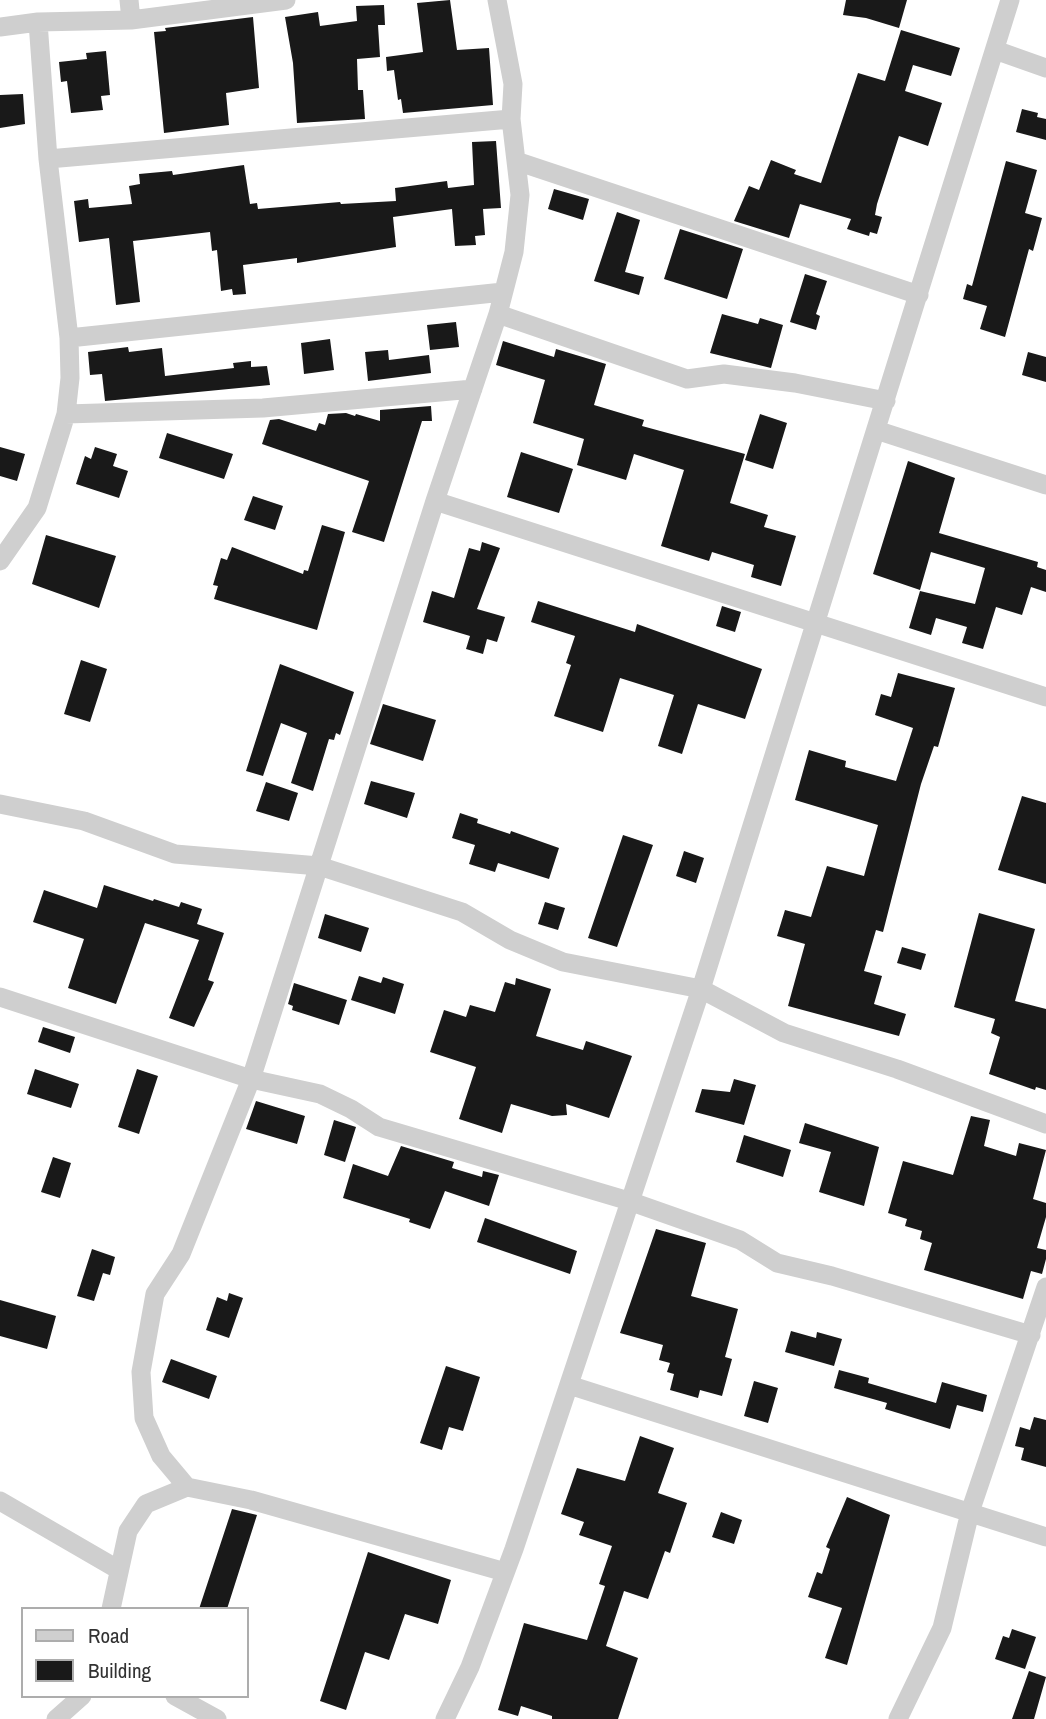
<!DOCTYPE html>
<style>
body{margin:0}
#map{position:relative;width:1046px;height:1719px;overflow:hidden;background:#fff;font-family:"Archivo Narrow",sans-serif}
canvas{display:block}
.legend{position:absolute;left:21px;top:1607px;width:228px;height:91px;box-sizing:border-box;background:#fff;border:2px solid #adadad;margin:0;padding:9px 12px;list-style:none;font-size:21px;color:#323232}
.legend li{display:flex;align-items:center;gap:14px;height:35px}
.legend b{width:35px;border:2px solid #adadad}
</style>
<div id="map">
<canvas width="1046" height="1719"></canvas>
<ul class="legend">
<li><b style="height:9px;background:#cfcfcf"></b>Road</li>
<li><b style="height:19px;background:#191919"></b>Building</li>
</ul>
</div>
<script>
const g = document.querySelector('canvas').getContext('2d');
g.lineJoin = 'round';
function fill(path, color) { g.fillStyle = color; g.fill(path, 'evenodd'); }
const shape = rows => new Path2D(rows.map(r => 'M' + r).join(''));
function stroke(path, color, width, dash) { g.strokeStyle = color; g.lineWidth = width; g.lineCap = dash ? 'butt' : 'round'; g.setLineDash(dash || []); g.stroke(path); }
fill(shape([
 [450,0,457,50,489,48,493,105,403,113,401,99,398,100,394,70,387,71,386,57,423,52,417,3],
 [846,0,907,0,899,28,866,18,843,15],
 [384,5,385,25,378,25,380,57,357,59,358,90,363,90,365,119,297,123,293,63,285,17,318,12,320,26,357,21,356,6],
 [253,17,259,88,226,93,229,125,164,133,154,32,166,31,165,28],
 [901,30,960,48,951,76,913,65,905,91,942,103,928,146,899,136,877,204,875,215,882,217,877,234,870,232,869,236,847,229,851,219,800,204,789,238,734,221,749,186,759,190,771,160,796,170,794,174,821,183,858,73,885,81],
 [106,51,110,95,101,96,103,110,71,113,67,81,61,82,59,62,87,59,86,53],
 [23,94,25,124,0,128,0,95],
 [1022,109,1038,113,1037,117,1046,119,1046,140,1016,132],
 [496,141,501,208,483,209,485,235,475,236,476,245,455,246,452,209,393,217,396,247,297,263,297,258,243,265,246,294,233,295,232,289,221,291,217,250,212,251,210,232,133,241,140,302,116,305,109,238,79,242,74,201,88,199,89,208,132,204,129,186,140,184,139,174,172,171,173,175,244,165,250,204,257,203,258,209,340,202,341,204,396,201,395,188,447,181,448,188,474,185,472,142],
 [1006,161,1037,170,1025,213,1042,218,1033,251,1029,249,1005,337,980,329,987,306,963,299,967,284,972,286],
 [554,189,589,199,583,220,548,209],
 [617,212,640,220,625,272,644,277,639,295,594,281],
 [680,229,743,249,727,299,664,279],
 [805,274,827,281,816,314,820,316,816,330,790,322],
 [722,314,758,324,760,318,783,325,771,368,710,353],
 [456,322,459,347,430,350,427,325],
 [330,339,334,370,304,374,301,343],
 [503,341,554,357,556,349,606,364,594,405,644,420,642,426,745,454,730,503,768,515,764,527,796,536,781,586,751,577,754,565,712,552,709,561,661,546,684,470,634,454,626,480,577,465,584,439,533,423,545,380,496,365],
 [128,347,129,352,162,348,165,376,234,368,233,363,251,361,251,367,267,366,270,385,105,401,102,374,90,375,88,352],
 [388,350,389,360,429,355,431,373,368,381,365,352],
 [1028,352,1046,357,1046,382,1022,375],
 [431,406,432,421,422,421,384,542,352,532,369,481,262,444,270,420,279,419,316,431,319,423,325,425,328,414,346,413,355,416,356,414,380,421,380,410],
 [760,414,787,423,773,469,745,460],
 [167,433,233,454,224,479,159,458],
 [0,447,25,454,17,481,0,476],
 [95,447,117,454,113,466,128,471,119,498,76,484,85,456,91,459],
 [521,452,573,469,559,513,507,497],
 [908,461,955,478,939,533,1038,562,1037,567,1046,570,1046,592,1031,587,1022,615,996,607,983,649,962,643,967,627,936,618,931,635,909,628,920,591,975,604,985,568,931,552,920,590,873,574],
 [253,496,283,506,275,530,244,520],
 [322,525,345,532,317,630,214,599,218,586,213,585,221,558,227,560,232,547,303,574,304,570,308,571],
 [46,535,116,556,99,608,32,584],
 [482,542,500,548,477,609,505,617,497,642,487,639,483,654,466,649,470,636,423,622,432,591,454,598,469,548,480,551],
 [538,601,635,632,637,624,762,669,745,719,698,704,682,754,658,746,674,695,620,678,603,732,554,716,571,665,566,663,575,636,531,622],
 [722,606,741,612,735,632,716,626],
 [81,660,107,669,90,722,64,714],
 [280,664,354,692,340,735,336,733,334,740,329,739,313,791,291,783,307,733,281,723,263,776,246,771],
 [898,673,955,688,938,747,934,746,921,784,883,932,876,930,864,971,882,976,874,1004,906,1014,899,1036,788,1006,805,944,777,936,785,910,811,917,827,866,864,876,878,825,795,800,809,750,846,761,845,767,896,781,913,728,875,715,881,694,891,697],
 [383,704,436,720,423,761,370,744],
 [371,781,415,793,407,818,364,804],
 [266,782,298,793,289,821,256,811],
 [1022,796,1046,803,1046,884,998,870],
 [460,813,478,819,477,823,510,834,511,831,559,848,549,879,498,863,495,872,469,864,475,845,452,838],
 [623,835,653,845,617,947,588,938],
 [684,851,704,858,696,883,676,876],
 [104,885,153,901,154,899,179,907,181,902,202,909,197,924,224,933,208,980,214,982,194,1027,169,1018,199,940,145,923,116,1004,68,988,84,939,33,922,44,890,97,908],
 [545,902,565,908,558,930,538,924],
 [979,913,1035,929,1015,1001,1046,1009,1046,1090,1036,1087,1035,1090,989,1074,1000,1037,991,1033,995,1019,954,1007],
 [325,914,369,928,361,952,318,938],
 [902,947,926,954,921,970,897,963],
 [359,976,381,983,383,977,404,984,395,1014,351,1000],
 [516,978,551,989,536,1036,583,1050,586,1041,632,1056,609,1118,566,1104,567,1115,552,1116,511,1104,502,1133,459,1119,476,1067,430,1052,444,1010,466,1017,470,1005,495,1012,505,982,515,985],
 [294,983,347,1000,339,1025,292,1010,293,1006,288,1004],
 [43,1027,75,1037,70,1053,38,1042],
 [35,1069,79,1084,71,1108,27,1094],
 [137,1069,158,1076,139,1134,118,1127],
 [734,1079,756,1085,744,1125,695,1112,702,1089,730,1092],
 [256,1101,305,1116,297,1144,246,1129],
 [971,1116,990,1120,984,1146,1016,1156,1019,1143,1046,1150,1033,1199,1046,1203,1046,1217,1037,1248,1046,1250,1046,1259,1042,1274,1031,1271,1023,1299,924,1270,932,1243,920,1239,922,1231,905,1226,907,1219,888,1213,903,1161,953,1175],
 [334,1120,356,1127,345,1162,324,1155],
 [805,1123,879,1147,864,1206,819,1192,831,1152,799,1143],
 [744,1135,791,1150,783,1177,736,1162],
 [401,1146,454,1162,452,1168,482,1177,483,1171,499,1175,489,1206,445,1191,430,1229,409,1222,410,1219,343,1198,353,1164,388,1176],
 [53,1157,71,1163,60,1198,41,1192],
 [485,1218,577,1251,570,1274,477,1242],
 [656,1229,706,1243,691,1296,738,1309,725,1357,732,1359,722,1396,700,1390,698,1398,670,1390,674,1374,667,1372,670,1363,659,1360,663,1345,620,1333],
 [92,1249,115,1257,110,1275,103,1273,94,1301,77,1296],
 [229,1293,243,1298,229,1338,206,1330,217,1297,227,1301],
 [0,1300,56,1316,47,1349,0,1336],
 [791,1331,816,1338,817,1332,842,1339,834,1366,785,1352],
 [171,1359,217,1376,209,1399,162,1382],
 [446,1366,480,1377,463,1431,449,1427,442,1450,420,1443],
 [839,1370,869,1378,868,1383,936,1403,942,1382,987,1395,983,1412,957,1405,950,1429,885,1409,887,1403,834,1388],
 [754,1381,778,1388,768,1423,744,1416],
 [1034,1417,1046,1420,1046,1467,1021,1460,1024,1448,1015,1446,1020,1427,1030,1430],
 [640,1436,674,1448,658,1493,687,1503,670,1553,665,1551,648,1599,624,1591,606,1646,638,1658,618,1719,552,1719,552,1716,521,1706,518,1716,498,1710,524,1623,587,1640,605,1586,599,1584,612,1546,579,1535,584,1522,561,1514,577,1468,625,1481],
 [847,1497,890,1515,847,1665,825,1658,842,1608,808,1597,817,1572,822,1574,830,1549,826,1547],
 [232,1509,257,1515,227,1609,199,1609],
 [721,1512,742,1520,734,1544,712,1537],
 [368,1552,451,1580,438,1624,405,1614,389,1660,365,1652,346,1710,320,1701],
 [1012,1629,1036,1637,1025,1669,995,1659,1003,1636,1009,1638],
 [1029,1671,1046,1677,1034,1719,1012,1719]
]), '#191919');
stroke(shape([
 [129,0,131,20],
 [0,27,38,22,131,20,286,0],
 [995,50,1046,68],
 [48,159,511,119],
 [516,161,919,295],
 [498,314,687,379,724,374,795,383,886,401],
 [69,338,503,292],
 [66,414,263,408,473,389],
 [876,430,1046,485],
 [435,501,1046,697],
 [0,561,37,508,66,414,70,378,69,338,48,159,38,22],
 [0,804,84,821,175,854,319,866,462,912,510,940,563,962,701,989,784,1033,897,1069,1046,1124],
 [0,997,251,1079,320,1094,351,1109,379,1127,629,1201,740,1240,777,1263,832,1276,1031,1335],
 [569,1385,1046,1537],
 [187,1487,161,1456,144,1418,141,1372,155,1294,181,1254,251,1079,435,501,498,314,514,252,520,195,511,119,513,84,497,0],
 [0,1501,119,1570],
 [111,1609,128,1531,146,1504,187,1487,251,1500,505,1572],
 [175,1696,217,1719],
 [56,1719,82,1696],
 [445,1719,470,1667,514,1549,701,989,1010,0],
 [898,1719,942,1628,970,1512,1046,1287]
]), '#cfcfcf', 19);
</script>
